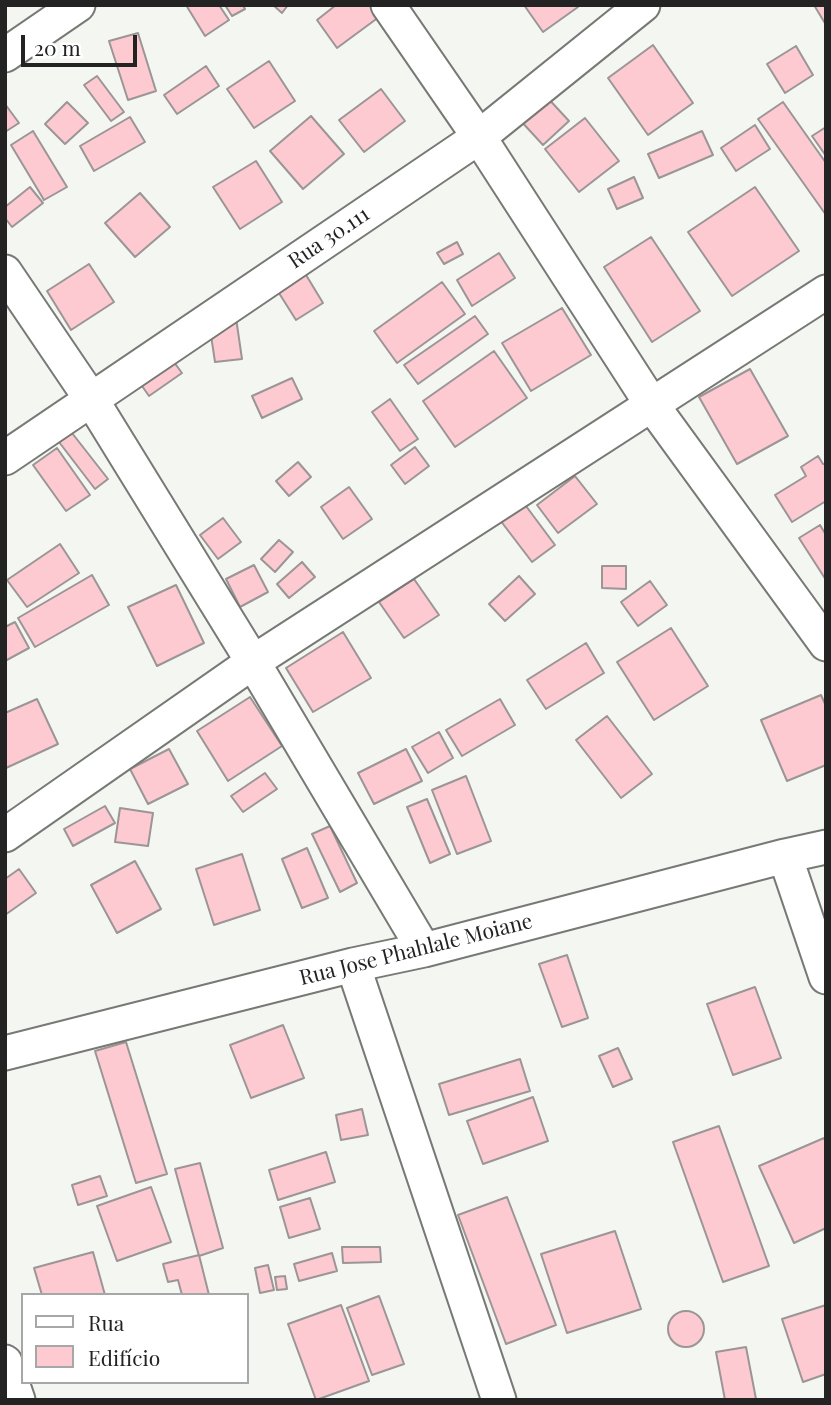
<!DOCTYPE html>
<meta charset="utf-8">
<style>
body{margin:0}
#map{position:relative;width:831px;height:1405px;overflow:hidden;background:#f3f6f1;font-family:"Playfair Display",serif}
canvas{display:block}
.frame{position:absolute;inset:0;border:7px solid #222322;pointer-events:none}
.legend{position:absolute;left:21px;top:1293px;width:228px;height:91px;box-sizing:border-box;background:#fff;border:2px solid #a7a7a7;margin:0;padding:9px 12px;list-style:none;font-size:21px;color:#222322}
.legend li{display:flex;align-items:center;gap:14px;height:35px}
.legend b{width:35px;border:2px solid #a7a7a7}
.scale{position:absolute;left:21px;top:35px;width:116px;height:32px;box-sizing:border-box;border:4px solid #222322;border-top:0;padding-left:9px;font-size:21px;line-height:24px;white-space:nowrap;color:#222322;-webkit-text-stroke:5px #fff;paint-order:stroke}
</style>
<div id="map">
<canvas width="831" height="1405"></canvas>
<div class="frame"></div>
<ul class="legend">
<li><b style="height:9px;background:#fff"></b>Rua</li>
<li><b style="height:19px;background:#fecad2"></b>Edifício</li>
</ul>
<div class="scale">20 m</div>
</div>
<script>
const g = document.querySelector('canvas').getContext('2d');
g.lineJoin = 'round';
function fill(path, color) { g.fillStyle = color; g.fill(path, 'evenodd'); }
const shape = rows => new Path2D(rows.map(r => 'M' + r).join(''));
function stroke(path, color, width, dash) { g.strokeStyle = color; g.lineWidth = width; g.lineCap = dash ? 'butt' : 'round'; g.setLineDash(dash || []); g.stroke(path); }
function drawText(font, color, halo, rows, align = 'center') {
  g.font = font + ' "Playfair Display",serif'; g.lineWidth = 5; g.setLineDash([]); g.textBaseline = 'middle'; g.strokeStyle = halo; g.fillStyle = color; for (const [text, x, y, turn = 0] of rows) {
    g.save(); g.translate(x, y); g.rotate((+turn || 0) * Math.PI / 180); g.textAlign = isNaN(turn) ? turn : align; if (halo) g.strokeText(text, 0, 0); g.fillText(text, 0, 0); g.restore();
  }
}
const building = shape([
 [186,5,219,5,229,20,205,36,186,5],
 [225,5,243,5,245,9,232,16,225,5],
 [273,5,288,5,282,13,273,5],
 [336,5,371,5,379,17,337,48,317,20,336,5],
 [524,5,577,5,578,7,543,32,524,5],
 [814,5,826,5,826,25,814,5],
 [138,33,156,91,128,100,109,41,138,33],
 [653,45,693,103,648,135,608,78,653,45],
 [796,46,813,75,785,93,767,64,796,46],
 [269,61,295,101,254,128,227,89,269,61],
 [206,66,219,86,177,114,164,95,206,66],
 [97,76,124,112,111,121,84,85,97,76],
 [381,89,405,121,364,152,339,120,381,89],
 [545,95,569,121,543,145,519,119,545,95],
 [67,102,88,123,65,144,45,124,67,102],
 [783,102,826,163,826,215,758,119,783,102],
 [5,104,19,123,5,132,5,104],
 [311,116,344,154,303,189,270,151,311,116],
 [130,117,145,142,94,171,80,146,130,117],
 [585,118,619,161,579,192,545,149,585,118],
 [755,125,770,149,736,171,721,148,755,125],
 [826,127,826,156,812,136,826,127],
 [33,131,67,187,44,200,11,145,33,131],
 [702,131,713,155,659,178,648,154,702,131],
 [256,161,282,202,240,229,213,187,256,161],
 [634,177,643,198,617,209,608,189,634,177],
 [30,187,43,203,12,227,5,218,5,207,30,187],
 [755,187,799,251,732,296,688,232,755,187],
 [140,193,170,227,135,257,105,223,140,193],
 [651,237,700,311,652,342,604,267,651,237],
 [457,242,463,254,444,264,437,253,457,242],
 [499,253,515,278,472,306,457,280,499,253],
 [89,264,114,302,71,330,47,291,89,264],
 [300,265,323,303,296,320,272,282,300,265],
 [442,282,465,314,397,363,374,331,442,282],
 [562,308,591,355,531,391,502,343,562,308],
 [475,316,488,334,418,384,404,365,475,316],
 [236,318,242,359,215,362,209,322,236,318],
 [494,351,527,398,455,447,423,401,494,351],
 [168,354,182,373,149,396,135,376,168,354],
 [750,369,788,436,737,464,699,397,750,369],
 [292,378,302,399,262,418,252,396,292,378],
 [390,399,418,439,400,451,372,412,390,399],
 [72,433,108,479,95,489,59,442,72,433],
 [415,447,429,466,405,484,391,465,415,447],
 [57,448,90,495,66,511,33,465,57,448],
 [818,456,823,464,826,464,826,501,792,522,775,495,806,476,801,467,818,456],
 [298,462,311,477,289,496,276,481,298,462],
 [575,476,597,504,558,533,537,505,575,476],
 [349,487,372,519,343,539,321,507,349,487],
 [523,502,555,545,532,562,500,520,523,502],
 [223,518,241,542,218,559,200,535,223,518],
 [820,525,826,535,826,580,799,538,820,525],
 [279,540,293,552,275,572,261,559,279,540],
 [60,544,79,573,27,607,7,580,60,544],
 [302,562,315,577,289,598,277,584,302,562],
 [254,565,268,592,240,607,226,579,254,565],
 [602,566,626,566,626,589,602,588,602,566],
 [92,575,109,605,35,647,18,618,92,575],
 [519,576,535,594,505,621,489,604,519,576],
 [414,579,439,615,404,638,379,602,414,579],
 [650,581,667,605,638,626,621,602,650,581],
 [176,585,204,643,157,666,128,607,176,585],
 [15,622,29,648,5,661,5,627,15,622],
 [671,628,708,686,654,720,617,662,671,628],
 [343,632,371,678,313,712,286,668,343,632],
 [586,643,604,673,546,709,527,680,586,643],
 [821,695,826,706,826,765,787,781,761,720,821,695],
 [250,697,282,746,228,781,197,731,250,697],
 [37,699,58,744,6,768,5,713,37,699],
 [500,699,515,725,462,756,446,730,500,699],
 [607,716,652,774,621,798,576,740,607,716],
 [439,732,453,758,428,773,412,747,439,732],
 [169,749,188,784,148,804,130,769,169,749],
 [406,749,422,781,374,804,358,773,406,749],
 [265,773,277,789,243,812,231,796,265,773],
 [466,776,491,841,457,854,432,790,466,776],
 [427,799,450,854,430,863,407,807,427,799],
 [105,806,115,823,73,846,64,829,105,806],
 [120,808,153,813,148,846,115,842,120,808],
 [330,826,357,883,340,892,312,834,330,826],
 [307,848,328,898,302,908,282,859,307,848],
 [242,854,260,910,214,925,196,869,242,854],
 [135,861,161,909,117,933,91,885,135,861],
 [19,869,36,893,5,915,5,879,19,869],
 [567,955,588,1018,562,1027,539,964,567,955],
 [755,987,781,1058,733,1075,707,1004,755,987],
 [283,1025,304,1078,251,1098,230,1045,283,1025],
 [126,1042,167,1174,136,1183,95,1051,126,1042],
 [618,1048,632,1079,613,1087,599,1056,618,1048],
 [520,1059,530,1091,449,1115,439,1084,520,1059],
 [533,1097,548,1141,483,1164,467,1121,533,1097],
 [362,1109,368,1135,341,1140,336,1115,362,1109],
 [719,1126,769,1266,723,1282,673,1142,719,1126],
 [824,1138,826,1142,826,1228,794,1243,759,1166,824,1138],
 [326,1152,335,1182,278,1200,269,1170,326,1152],
 [200,1163,223,1248,199,1256,175,1169,200,1163],
 [100,1176,107,1196,78,1205,72,1185,100,1176],
 [151,1187,171,1242,117,1261,97,1206,151,1187],
 [507,1197,556,1325,506,1344,458,1215,507,1197],
 [310,1198,320,1229,289,1238,280,1207,310,1198],
 [615,1231,641,1309,567,1333,541,1254,615,1231],
 [342,1247,380,1247,381,1262,343,1263,342,1247],
 [93,1252,105,1295,42,1295,34,1268,93,1252],
 [332,1253,337,1271,299,1281,294,1264,332,1253],
 [199,1255,209,1295,182,1295,178,1280,168,1282,163,1264,199,1255],
 [268,1265,274,1290,260,1293,255,1268,268,1265],
 [285,1276,287,1289,277,1290,275,1277,285,1276],
 [379,1296,404,1364,372,1375,347,1308,379,1296],
 [341,1305,369,1381,316,1400,288,1324,341,1305],
 [826,1305,826,1374,803,1382,782,1319,826,1305],
 '668 1329a18 18 0 1 1 36 0a18 18 0 1 1-36 0Z',
 [746,1347,756,1399,725,1400,716,1352,746,1347]
]);
fill(building, '#fecad2');
stroke(building, '#9b9596', 2);
const street = shape([
 [388,5,479,137,652,405,826,644],
 [5,55,78,5],
 [5,272,91,399,253,662,424,950],
 [5,458,479,137,643,5],
 [5,835,253,662,826,292],
 [785,856,826,977],
 [353,965,499,1400],
 [5,1053,353,965,424,950,785,856,826,847],
 [5,1362,18,1400]
]);
stroke(street, '#777975', 37);
stroke(street, '#fff', 33);
drawText('21px', '#222322', '#fff', [
 ["Rua 30.111",329,238,-34],
 ["Rua Jose Phahlale Moiane",416,950,-14]
]);
</script>
